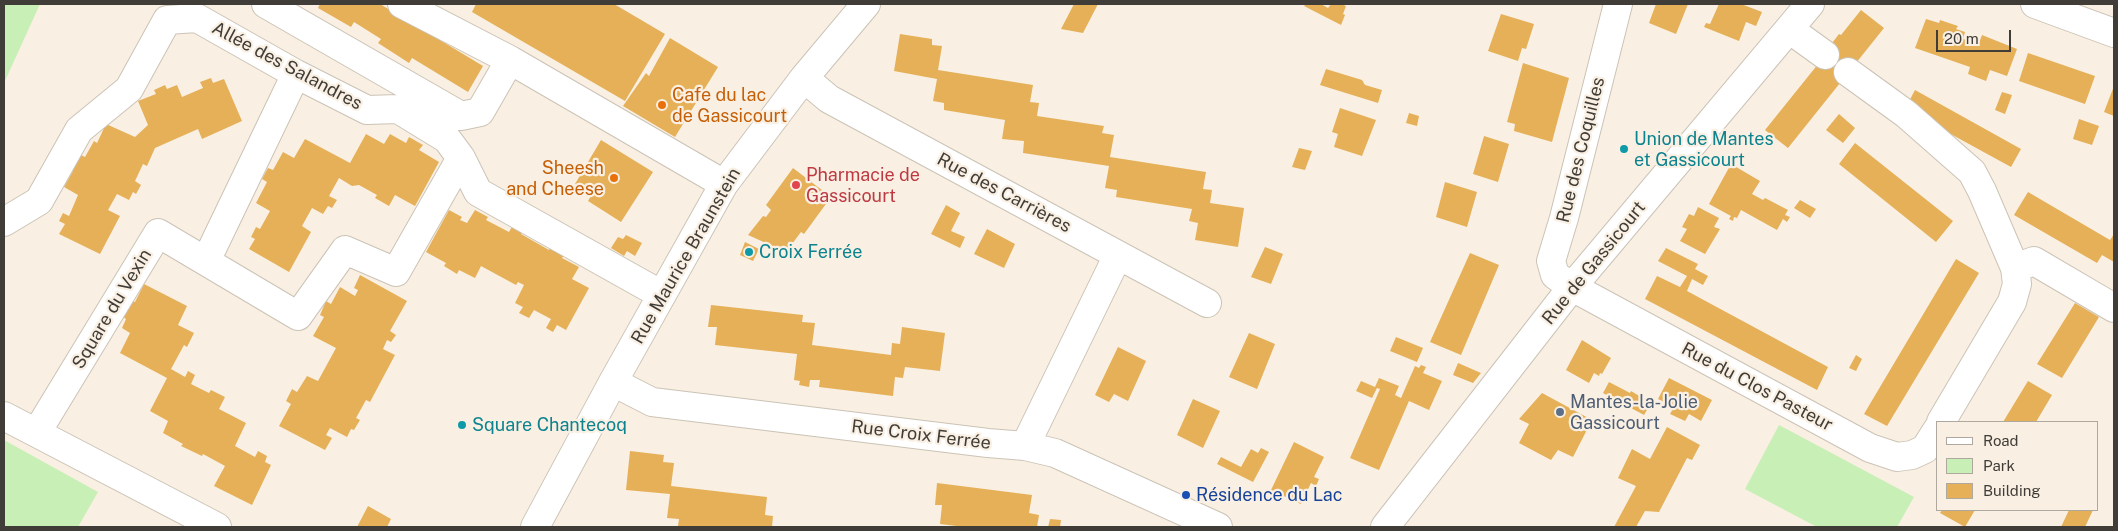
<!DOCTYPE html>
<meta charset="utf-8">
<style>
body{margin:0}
#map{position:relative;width:2118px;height:531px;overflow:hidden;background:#f9f0e3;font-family:"Public Sans",sans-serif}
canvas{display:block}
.frame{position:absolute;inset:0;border:5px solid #403c37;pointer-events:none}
.legend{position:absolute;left:1936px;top:421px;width:162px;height:90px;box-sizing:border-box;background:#f9f0e3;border:1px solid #afa89e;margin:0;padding:6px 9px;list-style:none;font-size:15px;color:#403c37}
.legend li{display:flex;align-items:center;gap:10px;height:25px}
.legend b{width:25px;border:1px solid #afa89e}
.scale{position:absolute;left:1936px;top:30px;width:75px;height:22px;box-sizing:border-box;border:2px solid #403c37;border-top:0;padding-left:6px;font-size:15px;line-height:18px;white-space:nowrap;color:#403c37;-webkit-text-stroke:4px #f9f0e3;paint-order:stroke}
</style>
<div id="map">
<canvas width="2118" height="531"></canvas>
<div class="frame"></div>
<ul class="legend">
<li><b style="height:6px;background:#fff"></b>Road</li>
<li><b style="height:14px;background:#c7efb6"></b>Park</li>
<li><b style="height:14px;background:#e5b058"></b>Building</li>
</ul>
<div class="scale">20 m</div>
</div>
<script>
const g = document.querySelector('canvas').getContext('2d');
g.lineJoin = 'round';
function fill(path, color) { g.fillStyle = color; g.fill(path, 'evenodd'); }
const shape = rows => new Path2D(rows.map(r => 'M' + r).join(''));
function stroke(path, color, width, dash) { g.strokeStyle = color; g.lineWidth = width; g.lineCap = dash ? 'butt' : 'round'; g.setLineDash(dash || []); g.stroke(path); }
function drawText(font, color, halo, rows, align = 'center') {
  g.font = font + ' "Public Sans",sans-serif'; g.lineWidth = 4.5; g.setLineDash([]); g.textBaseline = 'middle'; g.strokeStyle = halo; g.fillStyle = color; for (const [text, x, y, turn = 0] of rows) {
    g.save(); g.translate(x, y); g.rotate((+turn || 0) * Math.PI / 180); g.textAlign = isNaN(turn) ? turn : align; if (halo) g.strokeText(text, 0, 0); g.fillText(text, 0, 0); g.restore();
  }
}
fill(shape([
 [4,4,40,4,4,83],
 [1779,425,1914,497,1897,527,1817,527,1745,489],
 [4,440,98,492,78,527,4,527]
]), '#c7efb6');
fill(shape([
 [320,4,380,4,483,66,468,92,412,58,409,63,378,43,381,39,354,22,351,27,318,8],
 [476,4,614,4,665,34,625,101,472,12],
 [1074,4,1098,4,1083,33,1061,29],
 [1306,4,1321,4,1328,8,1331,4,1341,4,1346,6,1343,14,1345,15,1341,25,1304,6],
 [1656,4,1688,4,1676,34,1649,23],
 [1719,4,1741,4,1762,12,1756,26,1746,22,1739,41,1704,27,1706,23,1710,24],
 [1861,10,1884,28,1788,148,1765,130,1831,48,1829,47,1839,34,1841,35],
 [1501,14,1534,24,1526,49,1522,48,1518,61,1488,51],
 [1926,19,1939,23,1940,20,1958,26,1956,29,1965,32,1963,39,1979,43,1982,35,2017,49,2007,76,1990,70,1986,81,1968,74,1970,67,1915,48],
 [900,34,932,39,932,45,942,46,938,70,1033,85,1030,102,1039,103,1037,116,1104,126,1102,133,1114,135,1110,157,1206,172,1203,189,1212,190,1210,203,1244,208,1238,247,1195,240,1198,223,1189,221,1192,209,1116,197,1117,190,1105,188,1109,166,1023,153,1024,141,1002,139,1005,120,944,110,944,103,933,101,937,79,894,71],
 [670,38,718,67,675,137,623,106,646,73,649,76],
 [2028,53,2095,76,2085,104,2019,81],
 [1523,63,1569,78,1552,142,1514,131,1515,124,1507,122],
 [1326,69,1362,80,1365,85,1382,90,1378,103,1320,85],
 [211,78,213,83,224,79,242,121,202,139,198,129,155,148,147,166,143,164,135,181,141,185,136,194,133,192,129,200,117,194,108,210,120,216,100,254,59,234,65,224,59,221,63,213,69,216,78,195,64,187,73,171,68,168,77,153,85,157,94,141,97,143,106,124,135,137,148,125,138,101,156,94,154,90,165,85,167,89,177,85,182,97,203,88,200,82],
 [2114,86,2114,116,2104,112],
 [1915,90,2021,149,2011,167,1905,109],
 [2002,92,2012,95,2005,114,1995,110],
 [1340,108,1376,120,1362,156,1334,147,1338,134,1332,132],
 [1409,113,1419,116,1417,126,1406,123],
 [1839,114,1855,128,1843,143,1826,130],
 [2079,119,2099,126,2092,145,2073,139],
 [366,134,384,144,390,134,406,143,409,137,423,145,419,150,439,162,415,206,395,195,389,206,375,198,377,195,359,185,352,186,339,178,329,196,337,200,332,208,328,206,323,214,312,208,302,226,311,232,289,272,249,249,255,239,251,237,256,227,260,229,270,211,256,203,267,182,262,179,268,168,273,170,283,152,294,158,305,139,350,163],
 [1484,136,1509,144,1498,182,1473,174],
 [601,140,653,172,621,222,588,201,592,194,575,184],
 [1855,143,1953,221,1936,242,1839,164],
 [1299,148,1312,151,1305,170,1292,167],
 [1731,164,1760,181,1752,194,1763,200,1765,198,1788,210,1785,215,1790,217,1787,222,1783,219,1777,230,1741,210,1737,218,1734,217,1733,221,1729,219,1731,216,1709,204],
 [793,168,831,197,804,234,801,232,786,252,748,235,763,216,766,217,771,210,766,205],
 [1445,182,1477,192,1467,227,1436,217],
 [2028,192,2110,240,2114,234,2114,262,2102,255,2097,263,2014,215],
 [1800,200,1816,209,1810,218,1794,208],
 [946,205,960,213,951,231,965,237,960,248,931,234],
 [1698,207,1719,218,1714,227,1720,229,1705,254,1680,241,1687,229,1682,227,1689,214,1694,216],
 [449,210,462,217,460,220,467,223,475,210,488,217,486,220,509,232,513,225,523,231,521,234,549,250,551,246,565,254,562,258,579,267,572,279,589,288,566,330,557,325,553,332,546,328,551,319,534,310,529,318,519,313,523,307,515,303,524,285,518,282,516,285,481,266,475,278,459,270,457,274,444,266,446,263,426,252],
 [987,229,1015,244,1004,268,974,254],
 [626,235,642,243,635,256,627,251,624,256,611,248,618,237,623,239],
 [745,242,759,249,753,261,740,255],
 [1265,247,1283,254,1271,284,1251,277],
 [1666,248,1698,264,1695,269,1708,276,1703,285,1692,279,1687,291,1828,367,1817,390,1645,299,1657,276,1680,287,1687,276,1658,261],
 [1470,253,1499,265,1461,355,1430,342],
 [1956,259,1979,273,1887,426,1864,414],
 [360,275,407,301,390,331,396,335,391,342,387,340,383,349,395,355,370,402,366,400,356,418,360,420,354,430,351,429,347,437,330,428,326,435,332,438,325,450,279,426,291,404,286,401,292,389,297,392,307,376,318,381,336,348,313,336,324,317,320,315,326,301,331,304,340,287,355,296,358,290,354,288],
 [144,284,187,306,178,325,194,333,187,347,184,345,171,369,185,377,188,371,195,375,191,384,209,393,211,390,225,397,219,409,246,423,235,446,255,457,258,451,267,456,265,462,271,465,252,505,214,486,225,466,203,454,202,456,181,446,183,444,163,433,168,421,150,411,167,378,120,353,130,333,122,328,126,319,122,316,130,300,135,302],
 [2075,303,2099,317,2062,378,2037,364],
 [711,305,803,315,802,322,815,323,812,345,891,355,892,343,900,344,902,327,945,333,940,371,905,367,903,378,895,377,893,396,819,387,820,380,810,380,809,387,799,385,800,381,794,380,797,354,715,345,717,327,708,327],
 [1249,333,1275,344,1257,389,1229,377],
 [1396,337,1423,348,1417,362,1390,351],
 [1582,340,1611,358,1602,374,1600,373,1599,376,1594,373,1589,383,1566,370],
 [1118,347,1146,361,1128,401,1114,394,1109,402,1095,395],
 [1856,355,1862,359,1856,371,1849,368],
 [1458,363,1481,373,1473,383,1453,375],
 [1421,365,1426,367,1423,373,1442,381,1429,410,1409,401,1379,470,1350,458,1380,389,1377,388,1372,398,1356,391,1361,381,1375,387,1379,378,1399,386,1395,395,1401,398,1415,366,1419,368],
 [1669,378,1712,400,1701,421,1689,414,1685,421,1670,414,1674,407,1658,399],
 [2028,381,2052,395,2036,422,2003,422],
 [1609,382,1630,393,1631,391,1651,403,1644,415,1603,393],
 [1542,393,1592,420,1573,457,1558,450,1551,460,1519,443,1529,424,1519,419],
 [1193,399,1220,411,1203,448,1177,435],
 [1667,427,1700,445,1692,460,1687,458,1659,512,1645,511,1636,527,1614,527,1636,486,1618,478,1632,449,1650,459],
 [1294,442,1324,457,1314,477,1319,479,1316,486,1311,483,1301,504,1271,490],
 [1261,448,1269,452,1253,482,1217,464,1221,457,1241,467,1251,449,1258,453],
 [630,451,664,455,663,462,674,463,671,486,767,497,765,515,773,516,772,527,678,526,679,519,667,518,670,494,626,490],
 [937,483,1032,495,1029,513,1039,515,1037,527,965,527,940,524,942,505,935,505],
 [368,506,391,519,387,527,357,527],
 [1942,510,1975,510,1965,527,1940,513],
 [2069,510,2093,510,2085,527,2061,527],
 [1050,519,1061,520,1060,527,1048,527]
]), '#e5b058');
const minor = shape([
 [266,4,461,116,480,112,510,60,724,184],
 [402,4,510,60],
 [1618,4,1564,218,1551,261,1555,275,1572,287,1870,448,1897,457,1912,455,1925,449,1937,430],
 [2035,4,2114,33],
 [1789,29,1825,55],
 [1848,72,1906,114,1972,172,1982,191,2015,268,2017,284,2012,302,1941,422],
 [804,78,829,99,1207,303],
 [4,222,39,201,79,130,129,89,167,20,197,18,296,74,367,110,398,109,447,139,461,158,478,192,662,295],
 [206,261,296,74],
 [2015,268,2034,261,2114,308],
 [613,382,652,402,988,443,1025,446,1055,453,1218,527],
 [4,416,217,527],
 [37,432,158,233,298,316,345,250,396,272,461,158],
 [1025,446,1118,255],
 [535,527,613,382,724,184,804,78,866,4],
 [1385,527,1572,287,1810,4]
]);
stroke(minor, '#cbc3b6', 30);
stroke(minor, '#fff', 28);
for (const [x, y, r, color] of [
 [662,105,5,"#e8710a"],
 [1624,149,5,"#0f9aa8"],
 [614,178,5,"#e8710a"],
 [796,185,5,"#e0444e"],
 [749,252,5,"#0f9aa8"],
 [1560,412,5,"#5c6f8a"],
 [462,425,5,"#0f9aa8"],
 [1186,495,5,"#1a4fb4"]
]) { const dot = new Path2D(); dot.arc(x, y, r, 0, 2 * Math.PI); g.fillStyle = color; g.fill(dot); stroke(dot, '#f9f0e3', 2); }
drawText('18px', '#403c37', '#f9f0e3', [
 ["Allée des Salandres",287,66,28],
 ["Rue des Coquilles",1581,150,-76],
 ["Rue des Carrières",1004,193,28],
 ["Rue Maurice Braunstein",686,256,-60],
 ["Rue de Gassicourt",1594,263,-51],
 ["Square du Vexin",112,309,-59],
 ["Rue du Clos Pasteur",1757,387,28],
 ["Rue Croix Ferrée",921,435,7]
]);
drawText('18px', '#c56008', '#f9f0e3', [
 ["Cafe du lac",672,95],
 ["de Gassicourt",672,116],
 ["Sheesh",604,168,"right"],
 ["and Cheese",604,189,"right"]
], 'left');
drawText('18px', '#0d838f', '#f9f0e3', [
 ["Union de Mantes",1634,139],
 ["et Gassicourt",1634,160],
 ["Croix Ferrée",759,252],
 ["Square Chantecoq",472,425]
], 'left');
drawText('18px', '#be3a42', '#f9f0e3', [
 ["Pharmacie de",806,175],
 ["Gassicourt",806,196]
], 'left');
drawText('18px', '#4e5e75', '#f9f0e3', [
 ["Mantes-la-Jolie",1570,402],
 ["Gassicourt",1570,423]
], 'left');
drawText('18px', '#164399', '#f9f0e3', [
 ["Résidence du Lac",1196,495]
], 'left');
</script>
